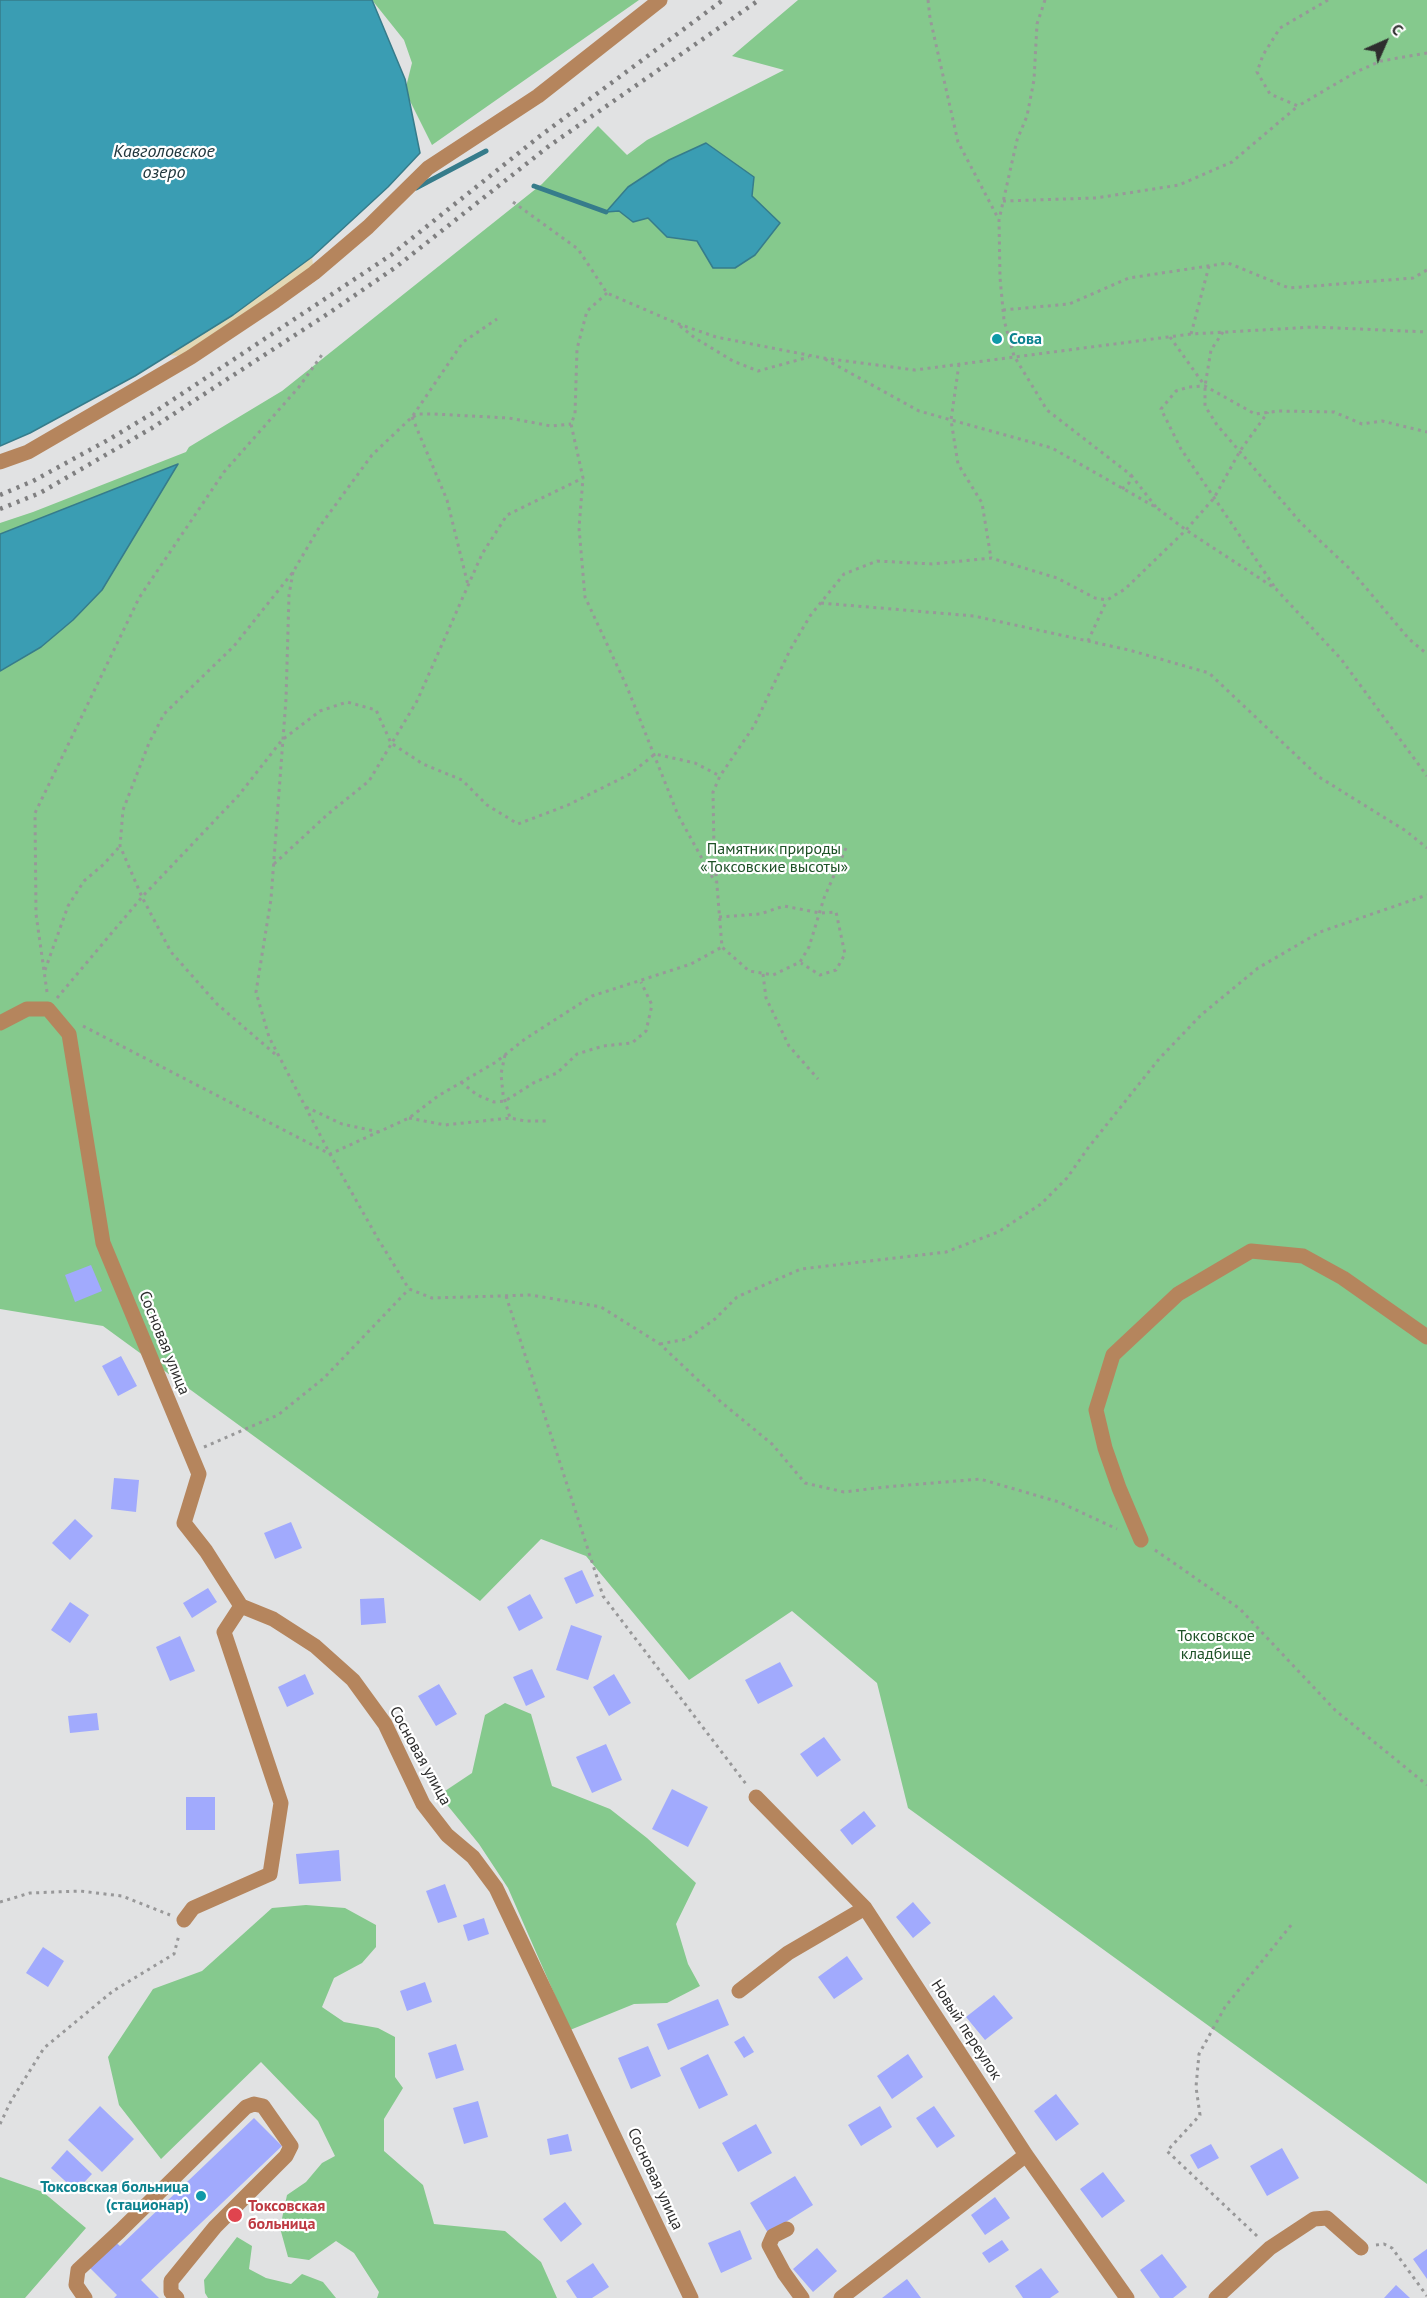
<!DOCTYPE html>
<meta charset="utf-8">
<style>
body{margin:0}
#map{position:relative;width:1427px;height:2298px;overflow:hidden;background:#e1e2e3;font-family:"PT Sans",sans-serif}
canvas{display:block}
.north{position:absolute;left:1355px;top:12px;width:60px;height:60px;-webkit-text-stroke:4px #fff;paint-order:stroke;rotate:45deg;font-size:16px;font-weight:700;line-height:24px;text-align:center;color:#2e2e2e}
.north::after{content:'';display:block;margin:auto;width:21px;height:27px;background:#2e2e2e;clip-path:polygon(50% 0,100% 100%,50% 72%,0 100%)}
</style>
<div id="map">
<canvas width="1427" height="2298"></canvas>
<div class="north">С</div>
</div>
<script>
const g = document.querySelector('canvas').getContext('2d');
g.lineJoin = 'round';
function fill(path, color) { g.fillStyle = color; g.fill(path, 'evenodd'); }
const shape = rows => new Path2D(rows.map(r => 'M' + r).join(''));
function stroke(path, color, width, dash) { g.strokeStyle = color; g.lineWidth = width; g.lineCap = dash ? 'butt' : 'round'; g.setLineDash(dash || []); g.stroke(path); }
function drawText(font, color, halo, rows, align = 'center') {
  g.font = font + ' "PT Sans",sans-serif'; g.lineWidth = 4.5; g.setLineDash([]); g.textBaseline = 'middle'; g.strokeStyle = halo; g.fillStyle = color; for (const [text, x, y, turn = 0] of rows) {
    g.save(); g.translate(x, y); g.rotate((+turn || 0) * Math.PI / 180); g.textAlign = isNaN(turn) ? turn : align; if (halo) g.strokeText(text, 0, 0); g.fillText(text, 0, 0); g.restore();
  }
}
fill(shape([
 [372,0,639,0,432,145,405,91,412,63,404,40],
 [798,0,1427,0,1427,2184,908,1808,877,1683,792,1611,689,1680,586,1556,541,1539,480,1601,103,1326,0,1309,0,523,33,512,186,452,189,447,282,391,542,184,598,126,627,155,647,140,784,70,732,56],
 [505,1703,531,1714,552,1786,610,1809,647,1838,696,1883,676,1924,688,1964,700,1986,667,2003,634,2004,570,2030,508,1888,479,1844,439,1795,472,1773,485,1715],
 [306,1905,345,1908,376,1925,376,1947,362,1963,334,1978,322,2007,344,2022,378,2028,395,2037,395,2077,403,2088,384,2119,384,2151,423,2185,434,2224,505,2231,541,2262,557,2298,377,2298,379,2292,354,2253,336,2241,309,2260,288,2257,280,2228,287,2195,306,2182,322,2163,335,2156,318,2121,261,2062,161,2159,119,2105,108,2057,153,1989,202,1971,272,1908],
 [0,2177,43,2192,86,2228,25,2298,0,2298],
 [237,2237,252,2246,249,2269,266,2278,291,2284,302,2274,323,2282,336,2298,208,2298,205,2293,204,2280]
]), '#85c98d');
fill(shape([
 [312,257,314,273,191,357,169,355,233,315]
]), '#e2d8b4');
const water = shape([
 [0,0,372,0,405,79,420,153,388,187,312,257,233,315,135,376,30,433,0,446,0,0],
 [706,143,754,177,752,196,780,223,755,255,735,268,713,268,697,241,667,237,648,218,633,222,619,211,606,212,628,187,669,160,706,143],
 [178,464,102,590,73,620,41,647,0,671,0,534,178,464]
]);
fill(water, '#3a9db3');
stroke(water, '#367c8b', 1.5);
stroke(shape([
 [534,186,606,212],
 [416,188,486,151]
]), '#367c8b', 5);
fill(shape([
 [91,1265,102,1291,75,1302,65,1275],
 [121,1356,137,1386,118,1396,102,1366],
 [114,1478,139,1480,136,1512,111,1509],
 [75,1519,93,1536,70,1560,52,1543],
 [291,1522,302,1548,275,1559,264,1533],
 [582,1570,594,1596,576,1604,564,1578],
 [208,1588,217,1602,192,1618,183,1603],
 [530,1594,543,1618,519,1631,507,1607],
 [384,1598,386,1623,361,1625,360,1599],
 [70,1602,89,1615,70,1643,51,1630],
 [571,1625,602,1636,588,1680,556,1670],
 [180,1636,195,1671,170,1681,156,1647],
 [780,1662,793,1686,758,1704,745,1680],
 [532,1669,545,1697,526,1706,513,1677],
 [305,1674,314,1694,287,1707,278,1687],
 [614,1674,631,1703,609,1716,593,1687],
 [439,1684,457,1714,436,1726,418,1696],
 [97,1713,99,1730,70,1733,68,1716],
 [824,1737,841,1760,817,1777,800,1754],
 [606,1744,622,1780,592,1793,576,1757],
 [672,1789,708,1807,688,1847,652,1829],
 [186,1797,215,1797,215,1830,186,1830],
 [864,1811,876,1826,852,1845,840,1830],
 [339,1850,341,1881,299,1884,296,1854],
 [445,1884,457,1917,438,1923,426,1891],
 [913,1902,931,1923,913,1938,896,1917],
 [484,1918,489,1934,468,1941,463,1925],
 [43,1947,64,1961,48,1987,26,1973],
 [847,1956,863,1979,834,1999,818,1977],
 [425,1982,432,2002,407,2011,400,1991],
 [994,1995,1013,2018,985,2040,966,2017],
 [718,1999,729,2025,668,2050,657,2024],
 [744,2036,754,2052,744,2058,734,2042],
 [456,2044,464,2070,436,2079,428,2053],
 [648,2046,661,2076,631,2089,618,2058],
 [708,2054,728,2095,699,2109,680,2068],
 [908,2054,923,2077,892,2099,877,2076],
 [1056,2094,1079,2124,1056,2141,1034,2111],
 [478,2101,488,2137,464,2144,453,2108],
 [100,2106,134,2139,102,2172,68,2140],
 [880,2106,892,2127,861,2146,848,2125],
 [934,2106,955,2136,937,2148,916,2118],
 [254,2118,282,2146,141,2280,159,2298,114,2298,117,2295,88,2266,113,2240,120,2246],
 [756,2124,772,2153,738,2172,722,2143],
 [568,2134,572,2151,550,2155,547,2139],
 [1211,2144,1219,2158,1198,2169,1190,2155],
 [1282,2148,1299,2178,1267,2196,1250,2166],
 [67,2150,92,2174,76,2191,51,2168],
 [1103,2172,1125,2201,1102,2218,1080,2189],
 [795,2176,813,2205,768,2233,750,2203],
 [995,2197,1010,2218,985,2235,971,2215],
 [565,2202,582,2224,561,2242,543,2219],
 [740,2230,752,2259,721,2273,708,2243],
 [1002,2240,1009,2250,989,2263,982,2253],
 [817,2248,837,2271,813,2292,793,2269],
 [1427,2249,1427,2279,1413,2259],
 [1162,2254,1187,2287,1173,2298,1160,2298,1140,2270],
 [593,2263,609,2287,592,2298,577,2298,566,2281],
 [1041,2268,1059,2292,1050,2298,1023,2298,1015,2286],
 [907,2279,921,2298,882,2298],
 [1396,2285,1410,2298,1384,2298]
]), '#a1aafd');
stroke(shape([
 [928,0,930,18,958,142,998,218],
 [1045,0,1037,24,1034,80,1027,116,1017,140,999,220,1000,278,1004,320,1014,356,1047,410,1131,475,1129,483,1122,489],
 [1328,0,1280,28,1263,55,1257,72,1270,94,1298,106,1356,72,1381,61,1427,53],
 [1003,201,1096,198,1179,185,1232,162,1298,106],
 [513,202,578,249,607,293,676,323,716,337,823,358,915,370,1191,334,1314,327,1427,332],
 [607,293,587,311,577,349,575,414,571,424,583,478,579,528,585,597,627,687,678,815,715,882],
 [1003,310,1069,304,1129,278,1228,263,1289,288,1413,278,1427,270],
 [680,326,695,338,733,361,758,371,809,357],
 [1223,332,1211,350,1205,386,1205,406,1217,425,1301,523,1350,569,1409,639,1427,654],
 [1191,334,1209,266],
 [1170,337,1205,386],
 [825,359,919,411,1052,448,1157,508,1186,530,1276,589,1341,659,1427,776],
 [959,364,951,420,958,464,982,503,991,558],
 [412,417,447,500,468,585],
 [413,417,418,414,434,414,509,418,551,426,571,424],
 [1131,475,1156,507],
 [293,572,289,595,286,699,271,899,256,992,269,1037,330,1154,409,1118,438,1096,496,1062,525,1039,592,996,691,964,722,947],
 [1274,586,1181,449,1161,409,1176,391,1189,387,1205,386,1255,414,1279,411,1334,412,1362,424,1382,421,1427,432],
 [821,603,974,616,1129,650,1209,673,1319,777,1406,831,1427,848],
 [1088,641,1107,600],
 [846,848,824,898,809,947,800,962,773,975,749,971,722,947,714,849,713,792,720,776,754,726,790,650,810,616,844,574,877,561,932,564,991,558,1057,578,1095,598,1107,600,1125,589,1186,530,1214,498,1240,451,1268,412],
 [274,864,328,814,369,781,417,701,482,554,507,515,583,478],
 [719,917,760,914,784,906,820,913,836,912,845,954,840,963,836,970,820,975,801,963],
 [45,970,68,906,84,881,104,864,120,846],
 [763,974,766,998,789,1046,818,1079],
 [47,992,36,914,35,813,139,598,224,472,299,387,324,352],
 [57,998,142,897,239,795,282,740,320,711,347,702,376,710,391,743,423,764,462,780,487,805,518,824,568,805,630,774,655,754,695,763,720,776],
 [83,1026,330,1154,378,1239,409,1289,432,1298,531,1295,601,1307,660,1344,721,1402,772,1444,805,1483,844,1492,885,1487,980,1479,1059,1502,1117,1529],
 [275,1054,217,1004,171,952,142,897,120,846,123,810,149,743,164,714,234,646,293,572,320,526,372,455,412,417,463,342,497,319],
 [505,1055,501,1074,503,1094,510,1118],
 [461,1082,477,1095,494,1102,505,1101,535,1082,557,1073,577,1054,603,1046,632,1043,646,1031,652,1005,641,982],
 [306,1107,342,1124,379,1132],
 [409,1118,445,1125,510,1118,525,1121,550,1121],
 [506,1296,603,1596,746,1784],
 [660,1344,687,1339,715,1319,737,1297,801,1269,946,1252,998,1232,1041,1204,1067,1178,1088,1148,1159,1059,1201,1015,1258,968,1320,932,1427,895],
 [204,1447,278,1415,324,1378,409,1289],
 [1155,1550,1240,1609,1335,1710,1427,1785],
 [0,1902,30,1893,80,1891,122,1896,170,1915],
 [0,2124,11,2101,44,2048,113,1991,174,1954,179,1935],
 [1257,2236,1167,2151,1200,2115,1196,2087,1199,2054,1225,2007,1292,1924],
 [1376,2245,1384,2244,1392,2248,1427,2296]
]), '#989899', 3, [3, 4.5]);
stroke(shape([
 [0,462,28,452,145,384,191,357,275,301,314,273,368,227,428,168,538,96,660,0],
 [0,1023,27,1009,48,1009,69,1034,103,1243,199,1474,184,1523,206,1551,241,1606,273,1619,315,1646,353,1680,385,1724,423,1804,447,1835,473,1857,496,1888,691,2298],
 [1141,1540,1119,1488,1105,1448,1096,1410,1113,1355,1178,1294,1251,1251,1303,1256,1343,1278,1427,1337],
 [756,1797,865,1908,1026,2155,1127,2298],
 [184,1920,193,1908,270,1874,281,1803,224,1632,241,1606],
 [739,1991,788,1953,865,1908],
 [787,2229,773,2236,769,2245,784,2273,802,2298],
 [85,2298,76,2285,78,2270,120,2231,246,2107,254,2104,263,2106,291,2146,286,2156,215,2227,171,2281,171,2292,177,2298],
 [841,2298,1026,2155],
 [1216,2298,1270,2248,1314,2219,1327,2218,1361,2248]
]), '#b5855d', 15);
stroke(shape([
 [0,495,33,481,108,440,153,413,391,255,540,136,723,0],
 [0,509,40,493,152,428,329,313,396,267,549,146,759,0]
]), '#7f7f80', 4.5, [3, 6]);
for (const [x, y, r, color] of [
 [997,339,6,"#0f9aa8"],
 [201,2196,6,"#0f9aa8"],
 [235,2215,8,"#e0444e"]
]) { const dot = new Path2D(); dot.arc(x, y, r, 0, 2 * Math.PI); g.fillStyle = color; g.fill(dot); stroke(dot, '#fff', 2); }
drawText('bold 16px', '#0d838f', '#fff', [
 ["Сова",1009,339],
 ["Токсовская больница",189,2187,"right"],
 ["(стационар)",189,2205,"right"]
], 'left');
drawText('16px', '#1e5227', '#fff', [
 ["Памятник природы",774,849],
 ["«Токсовские высоты»",774,867],
 ["Токсовское",1216,1636],
 ["кладбище",1216,1654]
]);
drawText('16px', '#2e2e2e', '#fff', [
 ["Сосновая улица",164,1343,68],
 ["Сосновая улица",420,1756,61],
 ["Новый переулок",966,2030,57],
 ["Сосновая улица",655,2179,65]
]);
drawText('bold 16px', '#be3a42', '#fff', [
 ["Токсовская",248,2206],
 ["больница",248,2224]
], 'left');
drawText('italic 18px', '#21373d', '#fff', [
 ["Кавголовское",164,152],
 ["озеро",164,173]
]);
</script>
